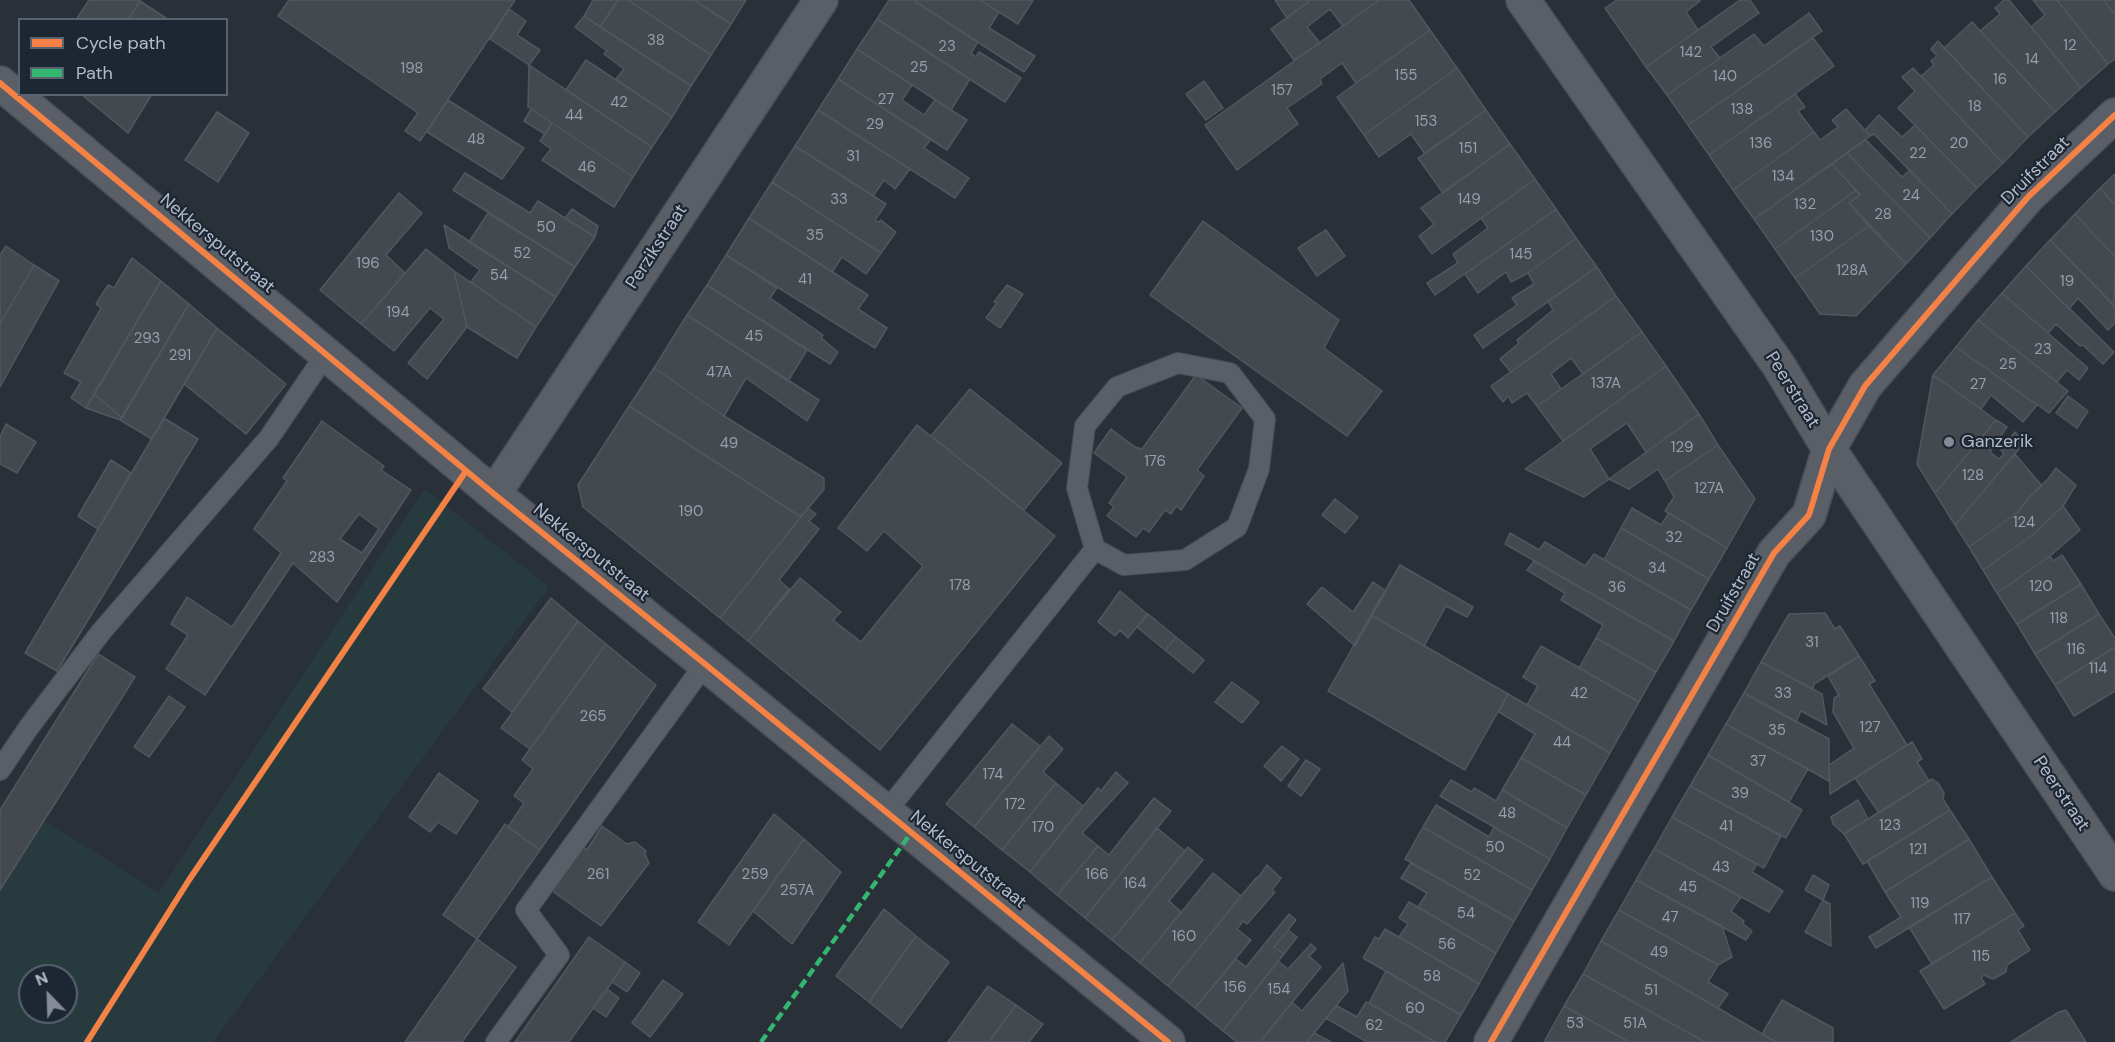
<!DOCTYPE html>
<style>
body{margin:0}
#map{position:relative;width:2115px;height:1042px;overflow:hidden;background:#2a3038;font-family:"DM Sans",sans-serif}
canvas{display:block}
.legend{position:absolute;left:18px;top:18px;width:210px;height:78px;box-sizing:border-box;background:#1d2633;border:2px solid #59626f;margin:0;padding:8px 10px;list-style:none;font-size:18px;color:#b4bcc9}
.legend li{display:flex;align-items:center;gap:12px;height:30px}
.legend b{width:30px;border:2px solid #59626f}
.north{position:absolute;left:18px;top:964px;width:60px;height:60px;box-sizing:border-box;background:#1d2633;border:2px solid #59626f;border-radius:50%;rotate:337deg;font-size:16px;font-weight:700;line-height:24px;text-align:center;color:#b4bcc9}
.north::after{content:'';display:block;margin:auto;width:21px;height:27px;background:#848b96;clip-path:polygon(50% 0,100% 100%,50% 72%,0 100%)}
</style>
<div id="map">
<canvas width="2115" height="1042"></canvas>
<ul class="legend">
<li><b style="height:8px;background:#f48246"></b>Cycle path</li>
<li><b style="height:8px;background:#33b770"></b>Path</li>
</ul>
<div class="north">N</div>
</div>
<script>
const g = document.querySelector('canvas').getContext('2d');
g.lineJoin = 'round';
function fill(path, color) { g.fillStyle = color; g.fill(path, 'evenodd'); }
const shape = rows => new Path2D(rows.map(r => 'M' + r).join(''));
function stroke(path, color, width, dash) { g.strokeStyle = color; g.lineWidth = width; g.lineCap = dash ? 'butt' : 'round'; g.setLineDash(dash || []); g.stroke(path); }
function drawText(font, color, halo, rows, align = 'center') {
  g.font = font + ' "DM Sans",sans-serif'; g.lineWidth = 4.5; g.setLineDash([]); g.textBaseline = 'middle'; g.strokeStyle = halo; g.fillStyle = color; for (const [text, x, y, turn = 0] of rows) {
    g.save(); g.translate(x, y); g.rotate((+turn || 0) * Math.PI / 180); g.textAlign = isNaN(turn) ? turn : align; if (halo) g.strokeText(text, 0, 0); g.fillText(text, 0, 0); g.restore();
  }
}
fill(shape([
 [425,489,549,587,213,1042,0,1042,0,890,44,820,159,893],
 [30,976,66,976,66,1012,30,1012]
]), '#273a3e');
const building = shape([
 [89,0,138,0,140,1,128,20,76,20,89,0],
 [289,0,515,0,420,141,405,131,418,113,278,16,289,0],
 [593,0,618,0,600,27,584,16,593,0],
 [618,0,628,0,711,55,691,86,600,27,618,0],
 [628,0,694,0,731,24,711,55,628,0],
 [694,0,746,0,731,24,694,0],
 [889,0,913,0,978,42,971,53,976,57,979,52,1021,78,1005,102,877,19,889,0],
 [913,0,980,0,999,12,989,28,1035,56,1024,72,913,0],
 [980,0,1033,0,1018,24,980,0],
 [1275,0,1311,0,1287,18,1275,0],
 [1311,0,1379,0,1343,26,1330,9,1307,27,1320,43,1294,60,1271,29,1311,0],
 [1379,0,1409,0,1430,30,1356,83,1342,63,1320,79,1322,84,1287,108,1298,124,1237,170,1205,125,1379,0],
 [1617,0,1699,0,1700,1,1686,12,1698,30,1646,67,1605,8,1617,0],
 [1740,0,1750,0,1759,13,1711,47,1720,58,1667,95,1646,67,1740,0],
 [2004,0,2009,0,2081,88,2055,112,1980,31,2000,14,1995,8,2004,0],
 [2033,0,2057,0,2108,64,2081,88,2031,27,2045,15,2033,0],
 [2057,0,2103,0,2115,15,2115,59,2108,64,2057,0],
 [2103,0,2115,0,2115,15,2103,0],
 [140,1,169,20,128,20,140,1],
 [509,9,526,21,517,35,540,50,529,65,490,39,509,9],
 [1809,13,1822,31,1688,125,1667,95,1754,34,1764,46,1809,13],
 [584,16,691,86,672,117,616,79,624,69,604,54,607,51,575,27,584,16],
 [877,19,970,79,951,110,857,49,877,19],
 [1972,22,2055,112,2028,137,1944,48,1972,22],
 [1430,30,1457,68,1364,135,1337,97,1430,30],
 [1813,38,1834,66,1709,155,1688,125,1813,38],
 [1938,41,2028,137,2003,163,1921,76,1934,65,1931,61,1937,56,1931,49,1938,41],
 [857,49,912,85,902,100,924,115,935,100,967,120,947,150,838,79,857,49],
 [586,60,672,117,652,147,566,90,586,60],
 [529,65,652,147,633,177,528,107,529,65],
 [1457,68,1486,110,1425,154,1411,134,1379,157,1364,135,1457,68],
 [1913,68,2003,163,1977,188,1898,108,1915,91,1902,77,1913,68],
 [838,79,931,139,924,148,969,178,955,198,818,110,838,79],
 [1204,81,1223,108,1206,120,1186,94,1204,81],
 [81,94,152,94,128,133,81,94],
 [1795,94,1805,107,1798,111,1814,132,1733,190,1709,155,1795,94],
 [448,100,524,148,502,179,427,132,448,100],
 [531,109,552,123,545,134,524,121,531,109],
 [1846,109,1870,136,1754,219,1733,190,1814,132,1820,140,1838,127,1832,120,1846,109],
 [818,110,910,169,895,189,884,180,873,196,795,146,818,110],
 [1486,110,1510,144,1443,193,1418,158,1486,110],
 [217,112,249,133,218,182,185,160,217,112],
 [1879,115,1902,137,1915,125,1977,188,1952,214,1874,134,1870,136,1865,130,1879,115],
 [552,123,633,177,614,207,542,160,551,149,540,141,552,123],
 [1866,140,1902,177,1910,170,1952,214,1930,238,1847,153,1866,140],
 [1510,144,1535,179,1432,254,1419,236,1434,224,1421,208,1510,144],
 [795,146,886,204,875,220,878,222,881,220,896,232,881,253,772,182,795,146],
 [1847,153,1930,238,1906,264,1849,203,1860,195,1832,164,1847,153],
 [1832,164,1856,190,1775,249,1754,219,1832,164],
 [465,173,530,213,538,201,595,237,575,267,453,190,465,173],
 [2115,174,2115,205,2100,188,2115,174],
 [1535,179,1556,209,1435,295,1427,283,1458,263,1453,254,1488,228,1481,218,1535,179],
 [772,182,881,253,866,274,842,257,832,272,749,218,772,182],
 [2100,188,2115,205,2115,257,2075,214,2100,188],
 [1856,190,1860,195,1849,203,1869,226,1795,278,1775,249,1856,190],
 [399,193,422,213,386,255,405,273,361,324,320,290,399,193],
 [572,209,598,226,595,237,565,218,572,209],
 [1556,209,1576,238,1528,273,1511,282,1506,272,1478,293,1465,274,1556,209],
 [488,213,575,267,556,297,469,242,488,213],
 [2075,214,2115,257,2114,305,2050,240,2075,214],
 [749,218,868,295,858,309,887,328,875,348,726,255,749,218],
 [1203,221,1339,320,1324,348,1382,391,1347,436,1150,295,1203,221],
 [444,225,556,297,536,327,471,282,480,270,449,248,444,225],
 [1869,226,1906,264,1856,316,1820,314,1795,278,1869,226],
 [1326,230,1345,256,1317,276,1298,248,1326,230],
 [1576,238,1597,267,1483,348,1474,335,1517,305,1512,298,1534,284,1528,273,1576,238],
 [2050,240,2115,307,2115,323,2108,330,2078,298,2069,309,2026,266,2050,240],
 [6,246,34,265,0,324,0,255,6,246],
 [426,249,454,271,467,327,427,379,408,363,444,319,430,308,394,351,361,324,426,249],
 [726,255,777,288,770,298,823,335,821,338,838,352,830,364,707,285,726,255],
 [132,258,161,281,86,408,71,398,81,382,64,373,101,308,96,304,108,285,114,288,132,258],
 [34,265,59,281,0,387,0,324,34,265],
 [2026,266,2114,352,2103,364,2083,345,2080,346,2056,324,2048,333,2002,293,2026,266],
 [1597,267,1616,296,1511,372,1500,359,1519,343,1517,340,1553,310,1548,301,1597,267],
 [454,271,536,327,517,358,467,327,454,271],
 [161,281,189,304,122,418,94,394,161,281],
 [707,285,807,350,788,381,687,315,707,285],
 [1007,285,1023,294,1000,328,986,318,997,303,994,302,1007,285],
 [2002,293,2088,368,2079,380,2067,370,2057,382,1978,320,2002,293],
 [1616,296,1642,332,1583,374,1571,358,1551,374,1561,389,1537,406,1527,393,1512,403,1508,396,1503,402,1491,386,1616,296],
 [189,304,217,328,152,439,120,420,189,304],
 [687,315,819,400,807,421,746,378,724,416,654,368,687,315],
 [1978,320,2068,391,2049,413,1956,347,1978,320],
 [217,328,286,384,246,434,184,384,217,328],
 [1642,332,1666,366,1563,441,1537,406,1642,332],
 [1956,347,2037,405,2023,422,1991,395,1981,409,1933,375,1956,347],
 [1666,366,1699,414,1646,452,1627,423,1590,449,1609,479,1584,497,1525,469,1666,366],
 [654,368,724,416,824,478,824,489,801,517,629,406,654,368],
 [1196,375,1242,408,1197,470,1204,476,1181,510,1176,506,1171,514,1165,510,1149,532,1143,528,1136,537,1107,516,1114,507,1109,503,1127,477,1094,453,1111,429,1135,447,1142,449,1196,375],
 [1933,375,1996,420,1935,493,1917,464,1933,375],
 [970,389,1062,463,1024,510,931,436,970,389],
 [94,394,122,418,120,420,86,408,94,394],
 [2068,396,2088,411,2077,428,2056,413,2068,396],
 [629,406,801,517,720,618,583,507,578,485,629,406],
 [1699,414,1718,445,1665,481,1658,469,1629,489,1609,479,1699,414],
 [164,418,198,439,57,671,25,653,164,418],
 [1996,420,2007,427,1990,452,1999,459,2004,454,2001,450,2015,432,2024,443,1955,525,1935,493,1996,420],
 [322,421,384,466,381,470,411,490,337,602,293,563,205,695,166,669,188,635,171,624,187,597,232,627,281,553,254,529,287,481,283,478,322,421],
 [359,514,379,529,362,553,340,539,359,514],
 [6,424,36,442,17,473,0,464,0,437,6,424],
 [917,425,1055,536,880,750,748,641,800,578,841,612,833,620,861,642,923,566,884,531,867,551,838,528,917,425],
 [1718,445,1755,499,1727,548,1665,511,1674,497,1665,481,1718,445],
 [2015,454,2042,486,2030,496,2018,512,1969,547,1955,525,2015,454],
 [111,460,131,473,98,529,78,516,111,460],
 [2056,468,2076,485,2063,506,2035,533,1983,570,1969,547,2018,512,2030,496,2048,479,2056,468],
 [1335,499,1358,517,1345,533,1322,515,1335,499],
 [2063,506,2080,530,2050,556,1997,593,1983,570,2035,533,2063,506],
 [808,508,816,514,809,521,819,529,779,580,789,589,748,641,720,618,808,508],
 [1632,508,1661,525,1669,513,1727,548,1709,579,1621,528,1632,508],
 [1621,528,1709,579,1691,610,1604,560,1621,528],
 [1510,533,1539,550,1545,542,1585,566,1594,554,1691,610,1674,641,1505,544,1510,533],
 [2062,555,2081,584,2017,624,1997,593,2050,556,2053,561,2062,555],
 [1534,561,1674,641,1656,672,1596,638,1603,625,1561,600,1565,593,1527,570,1534,561],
 [1400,565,1473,607,1467,617,1446,606,1424,646,1371,615,1400,565],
 [1373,582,1386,591,1355,646,1307,604,1322,587,1353,612,1373,582],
 [2081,584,2099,614,2035,654,2017,624,2081,584],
 [1120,591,1147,614,1128,638,1120,630,1115,636,1098,622,1120,591],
 [551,598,578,621,512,712,483,689,551,598],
 [1825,613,1835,629,1840,626,1859,656,1814,684,1813,689,1761,662,1789,614,1825,613],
 [1148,614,1176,637,1165,650,1137,627,1148,614],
 [2099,614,2115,638,2115,647,2055,685,2035,654,2099,614],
 [1371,615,1508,694,1465,770,1328,691,1371,615],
 [578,621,606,644,530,749,501,728,578,621],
 [1176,637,1204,660,1193,673,1165,650,1176,637],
 [1596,638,1656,672,1639,702,1579,668,1596,638],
 [606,644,656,685,540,850,508,827,524,803,514,796,533,769,522,760,606,644],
 [1541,646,1639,702,1610,753,1527,705,1538,686,1523,677,1541,646],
 [2115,647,2115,691,2074,716,2055,685,2115,647],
 [98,654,135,677,0,890,0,810,98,654],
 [1859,656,1875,681,1869,684,1907,745,1830,794,1829,765,1854,748,1833,712,1834,698,1839,695,1828,676,1859,656],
 [1761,662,1822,694,1827,725,1801,711,1796,722,1744,693,1761,662],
 [1232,682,1259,702,1242,723,1215,702,1232,682],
 [1744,693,1829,739,1829,781,1726,724,1744,693],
 [1508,694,1610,753,1586,795,1521,758,1535,734,1499,712,1508,694],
 [169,696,185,707,149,757,134,747,169,696],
 [1012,724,1040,746,974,827,946,804,1012,724],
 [1726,724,1808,769,1789,802,1708,755,1726,724],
 [1049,736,1063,749,1043,772,1056,783,1002,850,974,827,1049,736],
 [1912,742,1922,759,1917,762,1929,781,1879,813,1855,778,1912,742],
 [1282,746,1299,759,1281,781,1264,766,1282,746],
 [1708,755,1802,810,1786,838,1690,786,1708,755],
 [1521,758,1586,795,1567,828,1502,790,1521,758],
 [1306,760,1320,769,1301,796,1288,786,1306,760],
 [1116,772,1128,783,1082,833,1098,846,1057,895,1030,872,1098,788,1101,791,1116,772],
 [439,773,478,801,456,834,438,822,430,832,409,817,439,773],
 [1932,779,1938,783,1944,793,1943,799,1950,810,1863,864,1844,834,1932,779],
 [1451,780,1472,792,1474,788,1496,801,1502,790,1567,828,1550,859,1440,796,1451,780],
 [1056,783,1083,806,1030,872,1002,850,1056,783],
 [1690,786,1781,836,1764,868,1672,817,1690,786],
 [1154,798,1171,811,1085,918,1057,895,1098,846,1109,855,1154,798],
 [1858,800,1868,819,1844,834,1833,824,1831,817,1858,800],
 [1436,805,1489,837,1494,827,1550,859,1532,890,1423,827,1436,805],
 [1950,810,1969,839,1885,892,1867,861,1950,810],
 [774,814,804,839,729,945,698,922,774,814],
 [1672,817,1757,864,1752,872,1783,891,1769,912,1654,849,1672,817],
 [505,824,540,850,477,939,443,915,505,824],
 [602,826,627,844,635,842,646,851,645,854,649,863,601,926,548,888,580,844,587,850,602,826],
 [1423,827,1532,890,1514,921,1405,859,1423,827],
 [1157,828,1185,851,1112,940,1085,918,1157,828],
 [804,839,841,872,792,944,753,911,804,839],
 [1969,839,1992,877,1876,948,1869,937,1901,917,1885,892,1969,839],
 [1188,847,1203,860,1169,901,1181,912,1140,963,1112,940,1188,847],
 [1654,849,1741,897,1731,911,1744,921,1743,924,1752,931,1746,940,1636,880,1654,849],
 [1411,863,1514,921,1496,953,1418,907,1427,893,1401,878,1411,863],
 [1267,865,1281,878,1272,890,1275,892,1247,924,1243,921,1237,929,1251,940,1195,1008,1168,986,1241,896,1257,877,1258,878,1267,865],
 [1213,873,1241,896,1168,986,1140,963,1213,873],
 [1813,875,1829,885,1823,900,1805,890,1813,875],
 [1992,877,2015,913,1932,964,1909,927,1992,877],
 [1636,880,1722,926,1732,957,1718,965,1619,910,1636,880],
 [1823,900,1830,904,1831,946,1805,932,1823,900],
 [1409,902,1496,953,1479,984,1399,937,1408,924,1399,918,1409,902],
 [884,909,916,936,869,1002,836,976,884,909],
 [1619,910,1718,965,1708,982,1728,994,1718,1008,1601,941,1619,910],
 [2015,913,2024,926,2018,930,2030,950,2007,965,2006,972,1993,979,1984,975,1981,978,1985,984,1944,1009,1920,971,2015,913],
 [1289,914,1296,920,1274,947,1284,954,1223,1031,1195,1008,1236,959,1246,967,1289,914],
 [1385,929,1479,984,1461,1015,1363,958,1375,937,1379,939,1385,929],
 [1288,930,1297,937,1284,954,1274,947,1288,930],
 [916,936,949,962,901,1028,869,1002,916,936],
 [589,937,625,962,612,982,569,1042,515,1042,589,937],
 [477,939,516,967,462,1042,405,1042,477,939],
 [1601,941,1718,1008,1776,1042,1705,1042,1583,974,1601,941],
 [1311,944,1316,949,1309,956,1321,967,1260,1042,1237,1042,1223,1031,1278,961,1288,969,1311,944],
 [625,962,640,973,627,992,612,982,625,962],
 [1343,963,1348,991,1307,1042,1260,1042,1292,1002,1302,1011,1343,963],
 [1386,971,1461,1015,1445,1042,1435,1042,1369,1003,1386,971],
 [1583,974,1705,1042,1629,1042,1564,1006,1583,974],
 [663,980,683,994,650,1037,632,1023,663,980],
 [988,986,1016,1005,989,1042,948,1042,988,986],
 [607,989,619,998,606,1017,593,1008,607,989],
 [1782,1000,1833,1028,1833,1042,1776,1042,1762,1034,1782,1000],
 [1366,1002,1369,1003,1435,1042,1367,1042,1326,1018,1337,1006,1357,1017,1366,1002],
 [1016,1005,1043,1024,1029,1042,989,1042,1016,1005],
 [1564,1006,1629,1042,1544,1042,1564,1006],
 [2066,1010,2086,1042,2011,1042,2059,1012,2066,1010],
 [1314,1033,1331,1042,1307,1042,1314,1033]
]);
fill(building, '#444950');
stroke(building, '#52575f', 1.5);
const lane = shape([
 [0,770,29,727,101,632,269,438,326,354],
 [886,812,1095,549,1077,488,1085,426,1117,387,1178,363,1230,373,1265,419,1259,469,1237,527,1185,560,1124,565,1095,549],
 [496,1042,559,955,526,910,705,664]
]);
const street = shape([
 [1523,0,1779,366,1829,449,2115,874],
 [0,83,494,494,705,664,1168,1042],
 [494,494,821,0],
 [1491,1042,1774,553,1809,515,1829,449,1865,386,2028,197,2115,115]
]);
stroke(lane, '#484c53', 22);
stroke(street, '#484c53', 36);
stroke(lane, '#5a5e66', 20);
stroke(street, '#5a5e66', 33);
stroke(shape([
 [761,1042,911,833]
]), '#33b770', 4.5, [9, 4.5]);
stroke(shape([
 [0,83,494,494,705,664,1168,1042],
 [87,1042,189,880,466,471],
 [1491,1042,1774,553,1809,515,1829,449,1865,386,2028,197,2115,115]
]), '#f48246', 6);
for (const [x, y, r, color] of [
 [1949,442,6,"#848b96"]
]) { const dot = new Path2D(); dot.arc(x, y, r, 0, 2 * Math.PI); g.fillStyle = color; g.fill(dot); stroke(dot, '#1d2633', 2); }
drawText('15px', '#989fab', null, [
 ["38",656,41],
 ["12",2070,46],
 ["23",947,47],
 ["142",1691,53],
 ["14",2032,60],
 ["25",919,68],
 ["198",412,69],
 ["155",1406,76],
 ["140",1725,77],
 ["16",2000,80],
 ["157",1282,91],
 ["27",886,100],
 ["42",619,103],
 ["18",1975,107],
 ["138",1742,110],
 ["44",574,116],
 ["153",1426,122],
 ["29",875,125],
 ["48",476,140],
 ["136",1761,144],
 ["20",1959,144],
 ["151",1468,149],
 ["22",1918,154],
 ["31",853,157],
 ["46",587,168],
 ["134",1783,177],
 ["24",1911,196],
 ["33",839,200],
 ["149",1469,200],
 ["132",1805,205],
 ["28",1883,215],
 ["50",546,228],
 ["35",815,236],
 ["130",1822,237],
 ["52",522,254],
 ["145",1521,255],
 ["196",368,264],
 ["128A",1852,271],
 ["54",499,276],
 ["41",805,280],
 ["19",2067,282],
 ["194",398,313],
 ["45",754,337],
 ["293",147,339],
 ["23",2043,350],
 ["291",180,356],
 ["25",2008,365],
 ["47A",719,373],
 ["137A",1606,384],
 ["27",1978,385],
 ["49",729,444],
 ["129",1682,448],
 ["176",1155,462],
 ["128",1973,476],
 ["127A",1709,489],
 ["190",691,512],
 ["124",2024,523],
 ["32",1674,538],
 ["283",322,558],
 ["34",1657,569],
 ["178",960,586],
 ["120",2041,587],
 ["36",1617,588],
 ["118",2059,619],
 ["31",1812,643],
 ["116",2076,650],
 ["114",2098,669],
 ["42",1579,694],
 ["33",1783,694],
 ["265",593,717],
 ["127",1870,728],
 ["35",1777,731],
 ["44",1562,743],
 ["37",1758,762],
 ["174",993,775],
 ["39",1740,794],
 ["172",1015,805],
 ["48",1507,814],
 ["123",1890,826],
 ["41",1726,827],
 ["170",1043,828],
 ["50",1495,848],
 ["121",1918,850],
 ["43",1721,868],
 ["261",598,875],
 ["259",755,875],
 ["166",1097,875],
 ["52",1472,876],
 ["164",1135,884],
 ["45",1688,888],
 ["257A",797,891],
 ["119",1920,904],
 ["54",1466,914],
 ["47",1670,918],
 ["117",1962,920],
 ["160",1184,937],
 ["56",1447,945],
 ["49",1659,953],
 ["115",1981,957],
 ["58",1432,977],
 ["156",1235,988],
 ["154",1279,990],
 ["51",1651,991],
 ["60",1415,1009],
 ["53",1575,1024],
 ["51A",1635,1024],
 ["62",1374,1026]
]);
drawText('18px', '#b4bcc9', '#1d2633', [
 ["Druifstraat",2036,171,-45],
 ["Nekkersputstraat",217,244,40],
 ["Perzikstraat",657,247,-57],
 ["Peerstraat",1792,390,58],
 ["Nekkersputstraat",591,553,39],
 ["Druifstraat",1734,593,-60],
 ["Peerstraat",2061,794,56],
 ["Nekkersputstraat",968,860,39]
]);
drawText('18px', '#b4bcc9', '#1d2633', [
 ["Ganzerik",1961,442]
], 'left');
</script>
